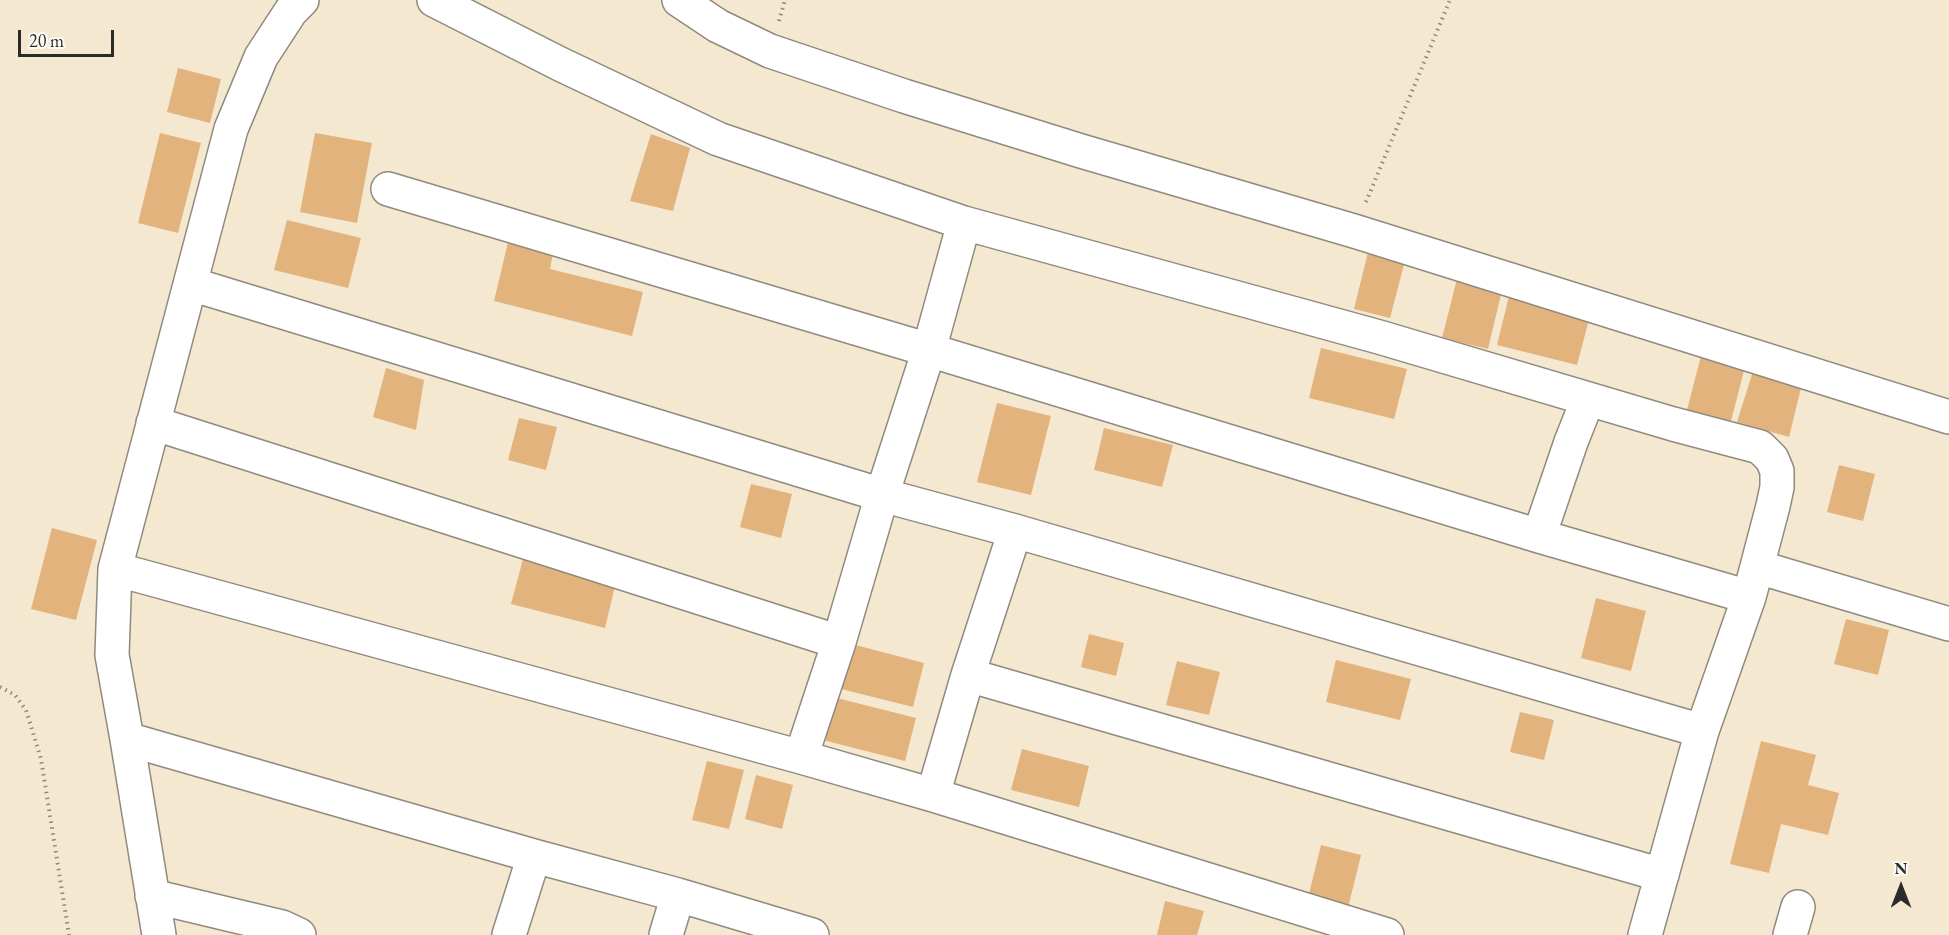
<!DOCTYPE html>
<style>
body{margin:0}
#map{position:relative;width:1949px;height:935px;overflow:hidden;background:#f4e8d0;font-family:"EB Garamond",serif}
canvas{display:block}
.north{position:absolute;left:1871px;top:857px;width:60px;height:60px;-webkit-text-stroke:4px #fdfcf7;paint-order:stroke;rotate:0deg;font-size:16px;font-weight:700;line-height:24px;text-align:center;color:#2b2b2b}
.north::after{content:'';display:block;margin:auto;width:21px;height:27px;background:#2b2b2b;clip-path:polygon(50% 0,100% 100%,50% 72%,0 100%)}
.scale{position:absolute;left:18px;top:30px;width:96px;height:27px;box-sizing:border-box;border:3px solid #2b2b2b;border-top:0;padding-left:8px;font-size:18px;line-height:21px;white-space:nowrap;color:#2b2b2b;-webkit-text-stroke:4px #fdfcf7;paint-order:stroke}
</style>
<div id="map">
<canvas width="1949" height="935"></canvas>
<div class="north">N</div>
<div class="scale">20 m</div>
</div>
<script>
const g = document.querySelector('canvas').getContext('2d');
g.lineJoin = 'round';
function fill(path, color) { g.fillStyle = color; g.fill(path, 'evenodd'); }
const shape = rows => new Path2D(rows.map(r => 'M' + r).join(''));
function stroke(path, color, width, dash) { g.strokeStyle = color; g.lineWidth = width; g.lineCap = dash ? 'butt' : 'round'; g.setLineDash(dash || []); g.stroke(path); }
fill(shape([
 [178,68,221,79,210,123,167,112],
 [160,133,201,143,178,233,138,223],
 [315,133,372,143,357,223,300,212],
 [651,134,690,148,673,211,630,201],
 [287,220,361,238,348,288,274,270],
 [508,242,553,253,550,269,643,292,632,336,494,301],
 [1370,244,1407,253,1390,318,1354,309],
 [1458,275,1503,286,1488,349,1442,338],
 [1510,292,1591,312,1577,365,1497,345],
 [1321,348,1407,369,1394,419,1309,398],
 [1702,352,1746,363,1731,421,1687,410],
 [386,368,424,380,416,430,373,417],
 [1754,368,1803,380,1789,437,1737,422],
 [997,403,1051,416,1031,495,977,482],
 [519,418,557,427,546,470,508,460],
 [1104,428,1173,445,1162,487,1094,470],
 [1839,465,1875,474,1863,521,1827,512],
 [751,484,792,494,781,538,740,527],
 [52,528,97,540,76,620,31,609],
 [523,559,616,582,605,628,511,604],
 [1596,598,1646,611,1631,671,1581,658],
 [1846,619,1889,630,1878,675,1834,664],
 [1089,634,1124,643,1116,676,1081,667],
 [844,642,924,663,913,707,833,687],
 [1336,660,1411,679,1400,720,1326,702],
 [1177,661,1220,672,1209,715,1166,705],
 [825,695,916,718,905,761,815,738],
 [1520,712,1554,720,1544,760,1510,752],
 [1761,741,1816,755,1808,785,1839,793,1828,835,1781,824,1769,873,1730,864],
 [1022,749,1089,766,1079,807,1011,790],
 [707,761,744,770,729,829,692,820],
 [756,775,793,785,782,829,745,819],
 [1321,845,1361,855,1348,908,1308,898],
 [1165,901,1204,911,1197,935,1157,935]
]), '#e3b37e');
const minor = shape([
 [434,0,560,64,718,139,964,223,1379,337,1673,424,1760,447,1772,459,1777,471,1777,487,1773,506,1749,597,1702,731,1645,935],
 [679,0,718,26,770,51,904,96,1081,151,1354,231,1949,417],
 [388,189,929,350,1539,536,1749,597],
 [191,284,882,495,1015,531,1702,731],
 [153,423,839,642],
 [1539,536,1571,442,1588,399],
 [1758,567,1949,624],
 [115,569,801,757,933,795,1387,935],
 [968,675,1662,875],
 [127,739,534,856,678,895,812,935],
 [801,757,839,642,882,495,929,350,964,223],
 [933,795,968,675,1015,531],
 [152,896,282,927,299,935],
 [159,935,127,739,112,655,115,569,231,129,261,57,291,11,302,0],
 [509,935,534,856],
 [666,935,678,895],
 [1790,935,1798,907]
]);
stroke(minor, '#908a7e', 36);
stroke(shape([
 [779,21,785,0],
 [1366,202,1450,0],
 [0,687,15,695,26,710,41,759,69,935]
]), '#908a7e', 4, [1.5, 4.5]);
stroke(minor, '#fff', 33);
</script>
